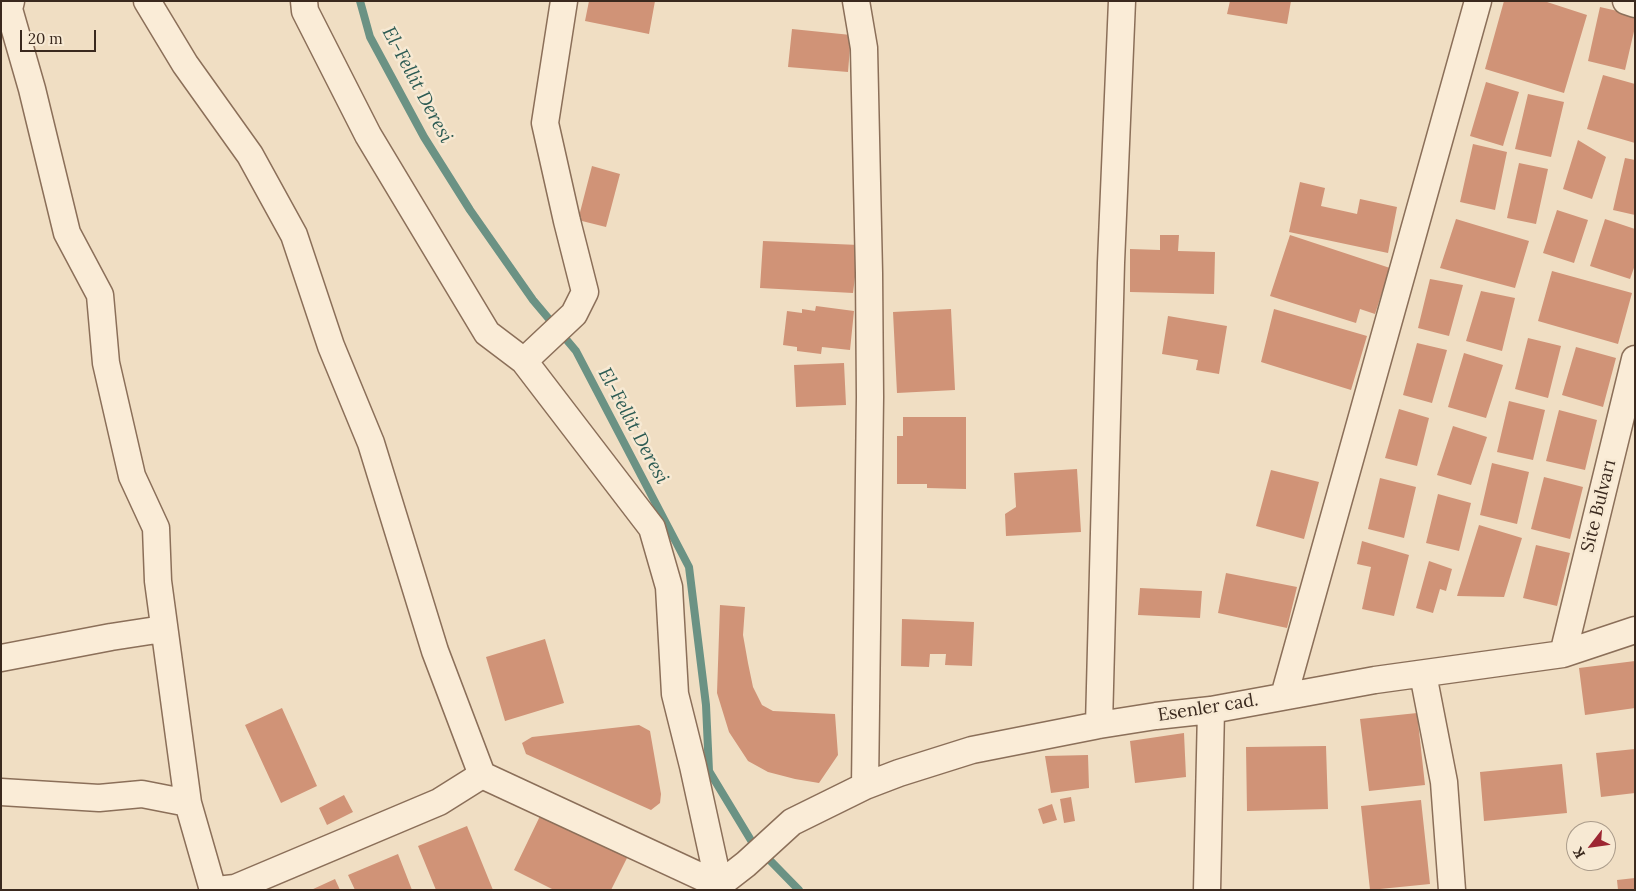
<!DOCTYPE html>
<meta charset="utf-8">
<style>
body{margin:0}
#map{position:relative;width:1636px;height:891px;overflow:hidden;background:#f0dec3;font-family:Lora,serif}
canvas{display:block}
.frame{position:absolute;inset:0;border:2px solid #3a291e;pointer-events:none}
.north{position:absolute;left:1566px;top:821px;width:50px;height:50px;box-sizing:border-box;background:#f7e9d3;border:1px solid #ab9c8b;border-radius:50%;rotate:240deg;font-size:14px;font-weight:700;line-height:20px;text-align:center;color:#3a291e}
.north::after{content:'';display:block;margin:auto;width:18px;height:22px;background:#9d2632;clip-path:polygon(50% 0,100% 100%,50% 72%,0 100%)}
.scale{position:absolute;left:20px;top:30px;width:76px;height:22px;box-sizing:border-box;border:2px solid #3a291e;border-top:0;padding-left:6px;font-size:15px;line-height:18px;white-space:nowrap;color:#3a291e;-webkit-text-stroke:4px #f7e9d3;paint-order:stroke}
</style>
<div id="map">
<canvas width="1636" height="891"></canvas>
<div class="frame"></div>
<div class="north">K</div>
<div class="scale">20 m</div>
</div>
<script>
const g = document.querySelector('canvas').getContext('2d');
g.lineJoin = 'round';
const shape = rows => new Path2D(rows.map(r => 'M' + r).join(''));
function stroke(path, color, width, dash) { g.strokeStyle = color; g.lineWidth = width; g.lineCap = dash ? 'butt' : 'round'; g.setLineDash(dash || []); g.stroke(path); }
function fill(path, color) { g.fillStyle = color; g.fill(path, 'evenodd'); }
function drawText(font, color, halo, rows, align = 'center') {
  g.font = font + ' Lora,serif'; g.lineWidth = 5; g.setLineDash([]); g.textBaseline = 'middle'; g.strokeStyle = halo; g.fillStyle = color; for (const [text, x, y, turn = 0] of rows) {
    g.save(); g.translate(x, y); g.rotate((+turn || 0) * Math.PI / 180); g.textAlign = isNaN(turn) ? turn : align; if (halo) g.strokeText(text, 0, 0); g.fillText(text, 0, 0); g.restore();
  }
}
stroke(shape([
 [360,1,370,37,424,137,470,210,533,300,576,351,689,567,706,705,709,771,752,842,799,890]
]), '#6b9284', 8);
fill(shape([
 [589,1,655,1,649,34,585,21],
 [1230,1,1291,1,1287,24,1227,14],
 [1504,1,1544,1,1587,15,1564,93,1485,69],
 [1600,7,1635,15,1635,27,1625,70,1588,61],
 [792,29,851,35,848,72,788,67],
 [1603,75,1635,84,1635,143,1587,129],
 [1486,82,1519,92,1503,146,1470,136],
 [1528,94,1564,102,1551,157,1515,149],
 [1578,140,1606,157,1592,199,1563,189],
 [1473,144,1507,152,1495,210,1460,202],
 [1625,158,1635,160,1635,215,1613,210],
 [1519,163,1548,169,1536,224,1507,218],
 [592,166,620,174,606,227,578,220],
 [1300,182,1325,188,1321,206,1357,214,1360,199,1397,207,1388,253,1289,232],
 [1557,210,1588,220,1574,263,1543,253],
 [1456,219,1529,241,1515,288,1440,268],
 [1605,219,1635,229,1635,265,1630,279,1590,266],
 [1160,235,1179,235,1178,251,1215,252,1214,294,1130,292,1130,249,1160,250],
 [1290,235,1390,268,1375,314,1360,309,1356,323,1270,296],
 [763,241,859,245,853,293,760,288],
 [1552,271,1632,293,1618,344,1538,321],
 [1430,279,1463,285,1449,336,1418,328],
 [1481,291,1515,298,1502,351,1466,341],
 [816,306,854,311,850,350,822,347,821,354,797,351,797,347,783,345,787,311,802,313,802,309,815,311],
 [951,309,955,390,897,393,893,312],
 [1274,309,1367,336,1351,390,1261,362],
 [1168,316,1227,326,1219,374,1196,370,1198,360,1162,354],
 [1528,338,1561,346,1548,398,1515,389],
 [1417,343,1447,350,1432,403,1403,395],
 [1576,347,1616,358,1603,407,1562,395],
 [1464,353,1503,365,1486,418,1448,407],
 [844,363,846,405,796,407,794,365],
 [1509,401,1545,410,1533,460,1497,452],
 [1399,409,1429,418,1417,466,1385,458],
 [1559,410,1597,420,1585,470,1546,461],
 [903,417,966,417,966,489,927,488,927,484,897,484,897,436,903,436],
 [1453,426,1487,437,1471,485,1437,475],
 [1492,463,1529,472,1517,524,1480,515],
 [1077,469,1081,532,1006,536,1005,514,1016,507,1014,473],
 [1271,470,1319,482,1304,539,1256,526],
 [1544,477,1583,487,1570,539,1531,529],
 [1380,478,1416,487,1404,538,1368,529],
 [1438,494,1471,503,1459,551,1426,543],
 [1479,525,1522,538,1504,597,1457,596],
 [1362,541,1409,555,1394,616,1362,609,1371,567,1357,564],
 [1536,545,1570,553,1557,606,1523,598],
 [1429,561,1452,569,1446,591,1440,589,1433,613,1416,608],
 [1226,573,1297,587,1287,628,1218,613],
 [1140,588,1202,591,1200,618,1138,615],
 [720,605,745,607,743,635,748,663,753,687,762,705,773,711,835,714,838,755,819,783,795,779,768,772,748,761,729,732,717,693],
 [902,619,974,622,972,666,945,665,946,654,930,654,929,667,901,666],
 [545,639,564,703,505,721,486,657],
 [1635,661,1635,708,1585,715,1579,668],
 [282,708,317,786,281,803,245,725],
 [1417,713,1425,785,1369,791,1360,719],
 [639,725,650,731,661,794,660,803,651,810,526,754,522,743,532,737],
 [1184,733,1186,777,1135,783,1130,741],
 [1326,746,1328,809,1247,811,1246,747],
 [1635,749,1635,793,1601,797,1596,753],
 [1088,755,1089,788,1051,793,1045,756],
 [1562,764,1567,813,1484,821,1480,772],
 [344,795,353,812,327,825,319,808],
 [1071,797,1075,821,1064,823,1060,799],
 [1421,800,1430,884,1370,890,1361,806],
 [1052,804,1057,820,1043,824,1038,809],
 [541,814,628,856,611,890,554,890,514,870],
 [467,826,493,890,436,890,418,846],
 [398,854,412,890,355,890,348,875],
 [1635,878,1635,890,1618,890,1617,880],
 [335,879,340,890,311,890]
]), '#d09377');
const minor = shape([
 [11,1,9,9,32,89,67,233,100,295,106,363,132,476,156,528,158,581,188,803,213,890],
 [147,1,185,64,250,155,294,235,331,346,371,443,435,651,482,775,719,885,693,766,675,694,669,587,652,528,524,361,487,333,368,135,305,11,304,1],
 [856,1,864,48,869,273,870,397,865,786],
 [1626,1,1635,4],
 [524,361,574,314,585,292,567,221,545,123,564,1],
 [1563,654,1635,359],
 [1,658,111,637,163,629],
 [1423,674,1444,782,1452,890],
 [1284,696,1478,1],
 [1099,725,1111,263,1122,1],
 [1,792,99,798,142,794,188,803],
 [217,890,235,888,439,802,482,775],
 [720,890,719,885,746,864,792,822,865,786,899,773,972,750,1099,725,1156,716,1211,710,1375,680,1563,654,1635,630],
 [1207,890,1211,710]
]);
stroke(minor, '#8b6f59', 29);
stroke(minor, '#faecd7', 26);
drawText('18px', '#3a291e', '#f7e9d3', [
 ["Site Bulvarı",1599,506,-76],
 ["Esenler cad.",1208,708,-9]
]);
drawText('italic 19px', '#2c5b53', '#f7e9d3', [
 ["El-Fellit Deresi",417,85,62],
 ["El-Fellit Deresi",633,426,62]
]);
</script>
